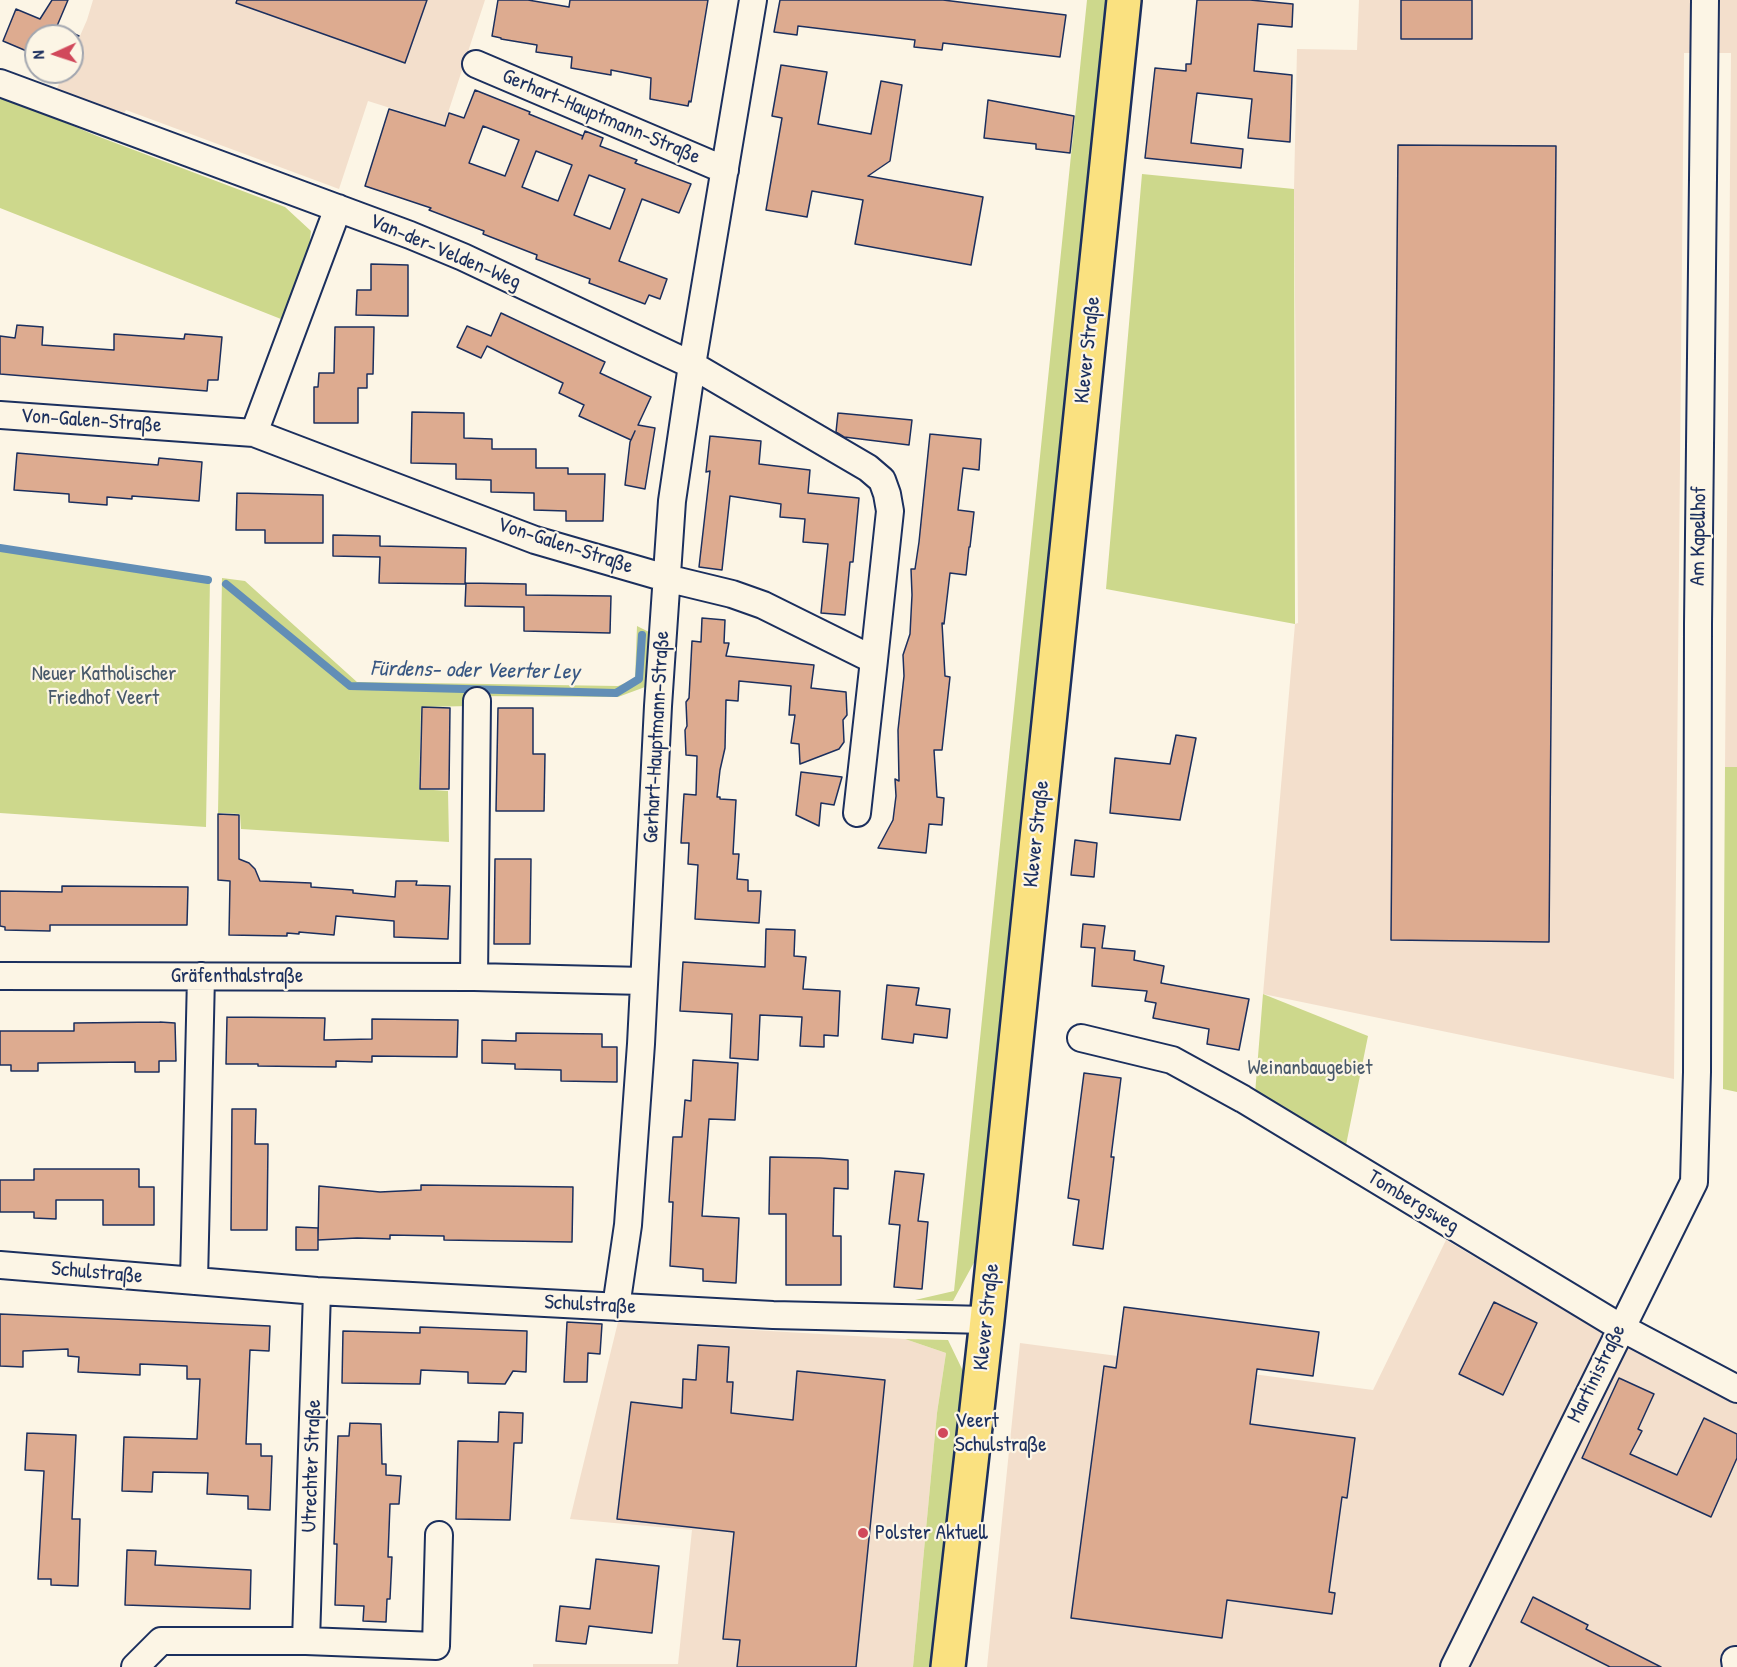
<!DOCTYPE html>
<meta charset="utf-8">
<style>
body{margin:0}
#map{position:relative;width:1737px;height:1667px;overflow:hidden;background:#fcf5e5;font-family:"Patrick Hand",sans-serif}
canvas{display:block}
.north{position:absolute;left:24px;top:24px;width:60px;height:60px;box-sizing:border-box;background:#fcf5e5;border:2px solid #a2a6af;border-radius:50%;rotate:267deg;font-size:16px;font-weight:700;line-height:24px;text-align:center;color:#1b2f5e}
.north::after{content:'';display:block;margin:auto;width:21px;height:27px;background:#d1495b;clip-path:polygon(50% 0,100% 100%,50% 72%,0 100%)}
</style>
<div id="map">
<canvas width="1737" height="1667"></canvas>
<div class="north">N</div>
</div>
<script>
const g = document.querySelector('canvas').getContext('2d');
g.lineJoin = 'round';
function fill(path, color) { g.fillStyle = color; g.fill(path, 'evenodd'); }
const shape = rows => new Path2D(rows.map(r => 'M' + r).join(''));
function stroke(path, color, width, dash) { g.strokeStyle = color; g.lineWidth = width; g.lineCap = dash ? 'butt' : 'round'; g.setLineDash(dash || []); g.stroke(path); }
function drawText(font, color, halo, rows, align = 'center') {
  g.font = font + ' "Patrick Hand",sans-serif'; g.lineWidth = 4.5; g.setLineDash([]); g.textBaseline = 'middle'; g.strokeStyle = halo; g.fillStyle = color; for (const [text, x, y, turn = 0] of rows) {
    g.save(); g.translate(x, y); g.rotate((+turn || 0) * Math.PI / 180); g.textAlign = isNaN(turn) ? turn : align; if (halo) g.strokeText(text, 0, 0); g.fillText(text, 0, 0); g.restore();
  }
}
fill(shape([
 [93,0,485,0,444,125,368,101,339,189,126,110,121,119,55,93,64,72,72,72,72,54,87,20],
 [1359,0,1737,0,1737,767,1725,767,1731,53,1684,53,1674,1079,1263,994,1295,624,1298,623,1294,189,1297,49,1357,50],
 [1446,1240,1572,1315,1655,1362,1737,1402,1737,1667,987,1667,1020,1343,1373,1390],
 [618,1322,905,1339,946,1353,937,1413,913,1667,533,1667,533,1664,678,1664,692,1530,570,1519]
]), '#f3dfcc');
fill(shape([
 [1087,0,1106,0,977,1257,953,1301,915,1300,954,1291],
 [0,95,97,136,285,207,311,231,308,257,286,321,0,208],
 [1142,174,1294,189,1295,624,1106,589],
 [0,545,210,577,206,827,0,813],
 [222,578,245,581,357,682,618,686,635,679,637,626,649,632,645,687,618,697,472,696,471,706,421,707,419,789,448,791,449,842,241,829,240,814,218,813],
 [1725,767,1737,767,1737,1092,1723,1089],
 [1263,994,1368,1036,1345,1150,1255,1094],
 [905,1339,948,1340,963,1371,934,1667,913,1667,937,1413,946,1353]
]), '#cdd88c');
stroke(shape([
 [0,548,208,580],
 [226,584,350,686,616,693,639,679,642,635]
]), '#628eb6', 8);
const building = shape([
 [52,0,68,0,57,26,79,36,36,36,36,55,3,41,16,9,40,19,52,0],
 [237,0,427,0,405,63,236,3,237,0],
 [498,0,528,0,569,7,570,0,708,0,691,102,689,101,688,106,650,99,651,78,611,70,611,75,571,68,572,57,536,52,537,45,501,39,501,38,492,36,498,0],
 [780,0,943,0,1066,15,1060,57,943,43,942,50,914,47,915,40,798,26,797,35,774,32,780,0],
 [1197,0,1250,0,1293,4,1292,27,1258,24,1254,71,1292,75,1290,142,1248,138,1252,99,1197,93,1191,143,1243,149,1241,168,1145,158,1155,68,1186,71,1186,64,1191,64,1197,0],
 [1401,0,1472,0,1472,39,1401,39,1401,0],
 [781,65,827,72,818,124,871,134,881,81,902,85,890,161,868,176,983,197,971,265,855,244,863,200,812,191,807,217,766,210,782,118,772,116,781,65],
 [475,90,530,112,529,114,583,136,582,139,585,131,603,138,600,146,637,160,635,163,691,184,679,213,642,199,619,261,667,279,660,299,649,295,645,304,589,283,590,279,536,259,537,255,483,234,484,231,429,210,431,208,365,186,389,109,445,126,449,113,464,118,475,90],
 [483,126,519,140,505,176,469,163,483,126],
 [536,151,572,165,558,201,522,187,536,151],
 [589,175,625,189,610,229,574,215,589,175],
 [988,100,1074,116,1070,153,1036,149,1036,144,984,138,988,100],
 [1398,145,1556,146,1549,942,1391,940,1398,145],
 [371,264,408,265,408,316,356,315,357,290,371,290,371,264],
 [501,313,605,362,600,373,651,397,638,425,655,428,645,489,625,485,630,442,635,431,631,440,579,416,584,405,559,393,563,383,513,359,487,346,481,358,457,347,467,326,491,336,501,313],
 [17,325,43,327,42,345,114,350,114,334,184,339,185,334,222,337,218,380,208,380,207,391,0,374,0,336,15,338,17,325],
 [335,327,374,327,373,374,367,374,367,388,358,388,358,423,314,423,314,387,318,387,319,373,334,373,335,327],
 [412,412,464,413,464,438,492,439,492,449,536,449,536,468,568,468,568,474,605,474,603,521,566,521,566,511,534,510,534,493,491,492,491,480,456,479,456,464,411,463,412,412],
 [838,413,912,420,909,445,844,437,836,432,838,413],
 [930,434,981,439,979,470,963,468,958,510,974,512,970,547,969,547,966,575,950,573,944,624,942,623,945,676,950,677,942,750,934,750,937,797,944,798,942,825,929,824,926,853,878,848,893,820,896,796,895,779,899,781,898,730,904,676,903,655,910,634,912,595,911,569,915,569,919,542,930,434],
 [710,436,761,441,759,464,810,470,808,493,859,498,853,562,850,562,845,615,821,613,828,544,803,542,805,519,780,517,781,504,730,496,722,570,699,567,710,471,706,472,710,436],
 [17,453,158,465,159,458,202,462,199,501,132,496,132,499,107,497,107,505,69,502,69,494,14,490,17,453],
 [237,493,323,495,323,543,265,543,265,530,236,530,237,493],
 [333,535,380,536,380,546,466,548,465,584,379,583,380,557,333,556,333,535],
 [466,583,526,584,526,595,611,596,610,633,524,631,524,607,465,606,466,583],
 [702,618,725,620,724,643,729,643,726,656,814,665,811,688,846,692,847,715,843,720,844,742,839,749,800,764,799,744,791,743,795,715,789,715,791,686,739,681,738,701,726,700,725,748,720,770,717,797,720,797,720,799,736,800,733,854,739,854,737,879,748,880,748,891,761,891,759,923,695,919,698,865,688,864,689,843,681,843,684,794,696,795,697,756,686,755,685,730,687,726,686,702,689,698,692,641,701,642,702,618],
 [422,707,450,708,449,789,420,789,422,707],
 [498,708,533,708,533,754,545,754,544,811,496,811,498,708],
 [1176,735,1196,738,1180,820,1110,813,1115,758,1170,764,1176,735],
 [801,772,842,777,834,805,821,803,819,826,796,815,801,772],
 [218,814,239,815,239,859,249,863,255,869,260,881,311,883,311,887,353,890,353,893,395,897,396,881,417,881,416,885,450,886,448,939,394,937,394,921,336,916,334,935,299,932,299,934,287,933,287,936,229,935,230,881,218,880,218,814],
 [1075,840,1097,843,1094,877,1071,875,1075,840],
 [495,859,531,859,530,944,494,944,495,859],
 [62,886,188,887,187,925,50,925,50,931,5,930,5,927,0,926,0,891,62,892,62,886],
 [1083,924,1105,926,1102,948,1135,951,1134,960,1164,966,1161,983,1249,999,1239,1050,1207,1044,1209,1029,1153,1018,1156,1003,1145,1001,1147,991,1092,986,1095,948,1081,947,1083,924],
 [766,929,795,930,794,956,806,957,803,989,840,991,838,1036,824,1035,824,1047,800,1046,802,1017,760,1015,758,1060,730,1058,732,1014,680,1011,683,962,765,967,766,929],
 [887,985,919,988,916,1005,950,1009,947,1038,914,1034,913,1043,882,1039,887,985],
 [227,1017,325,1018,324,1040,372,1039,372,1019,458,1020,457,1057,372,1056,372,1062,336,1061,336,1067,258,1066,258,1064,226,1064,227,1017],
 [160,1022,175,1023,176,1061,159,1061,159,1072,135,1072,135,1062,38,1063,38,1071,11,1071,11,1065,0,1065,0,1031,74,1031,74,1023,160,1022],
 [516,1033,602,1034,602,1047,617,1047,617,1082,561,1081,561,1070,515,1069,515,1064,482,1063,482,1040,516,1041,516,1033],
 [693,1060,738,1063,735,1120,709,1119,702,1216,739,1218,736,1283,703,1281,703,1269,670,1266,673,1202,669,1202,673,1137,682,1137,685,1100,691,1101,693,1060],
 [1084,1073,1121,1078,1111,1157,1114,1157,1103,1249,1073,1245,1079,1200,1068,1198,1084,1073],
 [232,1109,256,1109,255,1144,268,1144,267,1230,231,1230,232,1109],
 [770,1157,820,1158,848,1160,848,1189,834,1188,833,1236,841,1236,841,1285,786,1285,786,1214,769,1214,770,1157],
 [34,1169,139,1169,139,1187,154,1187,154,1225,103,1225,103,1200,56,1200,56,1219,34,1218,34,1212,0,1212,0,1180,34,1180,34,1169],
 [895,1171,924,1174,918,1221,928,1222,922,1289,894,1287,900,1225,889,1224,895,1171],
 [421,1185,573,1187,572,1242,444,1240,444,1236,390,1235,390,1239,357,1238,318,1240,319,1186,380,1192,421,1190,421,1185],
 [296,1227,318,1228,318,1250,296,1250,296,1227],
 [1494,1302,1537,1323,1503,1395,1459,1374,1494,1302],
 [1124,1307,1319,1332,1313,1376,1257,1369,1250,1424,1355,1438,1347,1498,1342,1497,1329,1592,1335,1593,1332,1614,1227,1600,1222,1638,1071,1618,1104,1366,1116,1368,1124,1307],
 [0,1314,270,1326,269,1351,250,1350,246,1444,261,1444,261,1456,272,1456,270,1510,248,1509,248,1496,207,1494,208,1473,153,1472,152,1492,122,1491,124,1437,197,1439,200,1379,187,1379,187,1366,140,1364,140,1375,78,1372,79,1357,68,1356,68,1349,23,1351,23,1367,0,1366,0,1314],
 [567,1322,602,1324,600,1354,588,1353,587,1382,564,1382,567,1322],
 [420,1327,527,1331,526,1372,513,1371,505,1384,468,1383,468,1372,421,1370,420,1384,342,1383,343,1331,420,1333,420,1327],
 [698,1345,729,1347,727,1382,733,1382,731,1413,793,1420,797,1371,885,1380,856,1667,737,1667,740,1640,723,1639,734,1532,617,1519,631,1402,682,1408,683,1379,696,1380,698,1345],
 [1619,1378,1654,1394,1638,1429,1642,1431,1630,1454,1677,1475,1704,1418,1737,1434,1737,1458,1711,1517,1582,1458,1619,1378],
 [499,1412,523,1413,522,1443,514,1443,510,1520,456,1519,458,1441,498,1442,499,1412],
 [350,1423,381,1424,382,1464,386,1464,386,1475,401,1476,399,1504,390,1504,388,1557,392,1557,390,1599,387,1599,386,1622,363,1621,364,1606,335,1605,337,1544,334,1544,338,1436,349,1436,350,1423],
 [27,1433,76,1435,72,1519,80,1519,78,1586,51,1585,51,1579,38,1579,44,1471,25,1470,27,1433],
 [127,1550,156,1551,155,1565,251,1570,250,1609,125,1605,127,1550],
 [596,1559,659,1566,652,1633,589,1626,586,1644,556,1641,560,1606,590,1609,596,1559],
 [1533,1597,1588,1625,1586,1629,1661,1667,1610,1667,1521,1622,1533,1597]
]);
fill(building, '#ddab90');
stroke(building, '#1b2f5e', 1.5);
const minor = shape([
 [476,64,725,170],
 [0,83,410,235,463,257,692,365,868,468,882,480,887,494,890,511,874,660,763,605,732,594,666,578,535,540,254,433,0,415],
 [254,433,338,208],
 [857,813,874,660],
 [0,976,474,977,644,981],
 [474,977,477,701],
 [1081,1038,1172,1060,1243,1099,1620,1327,1737,1389],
 [0,1265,317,1291,773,1315,987,1320],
 [194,1281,201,976],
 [616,1307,628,1225,641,1044,658,706,672,501,692,365,753,0],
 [306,1641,436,1646,439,1535],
 [1735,1660,1736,1667],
 [135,1667,161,1641,306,1641,317,1291],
 [1454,1667,1694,1182,1697,1072,1698,624,1705,0]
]);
const major = shape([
 [948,1667,987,1320,1124,0]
]);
stroke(minor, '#1b2f5e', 30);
stroke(major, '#1b2f5e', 38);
stroke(minor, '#fcf5e5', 26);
stroke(major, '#fae180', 33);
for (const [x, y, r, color] of [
 [943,1433,6,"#d1495b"],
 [863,1533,6,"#d1495b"]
]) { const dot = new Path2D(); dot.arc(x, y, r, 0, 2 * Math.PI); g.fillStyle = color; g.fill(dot); stroke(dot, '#fcf5e5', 2); }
drawText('21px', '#1b2f5e', '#fcf5e5', [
 ["Gerhart-Hauptmann-Straße",601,117,23],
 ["Van-der-Velden-Weg",445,252,23],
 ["Klever Straße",1088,350,-84],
 ["Von-Galen-Straße",91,421,4],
 ["Am Kapellhof",1699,536,-89],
 ["Von-Galen-Straße",565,546,18],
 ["Gerhart-Hauptmann-Straße",657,737,-87],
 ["Klever Straße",1037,834,-84],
 ["Gräfenthalstraße",237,976],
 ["Tombergsweg",1413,1202,31],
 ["Schulstraße",97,1273,5],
 ["Schulstraße",590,1305,3],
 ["Klever Straße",987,1317,-84],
 ["Martinistraße",1597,1374,-64],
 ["Utrechter Straße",312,1466,-88]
]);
drawText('21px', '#48596a', '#fcf5e5', [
 ["Neuer Katholischer",104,674],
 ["Friedhof Veert",104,698],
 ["Weinanbaugebiet",1310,1068]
]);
drawText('21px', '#1b2f5e', '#fcf5e5', [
 ["Veert",955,1421],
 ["Schulstraße",955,1445],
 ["Polster Aktuell",875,1533]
], 'left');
drawText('italic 22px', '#385783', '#fcf5e5', [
 ["Fürdens- oder Veerter Ley",475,671,1]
]);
</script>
